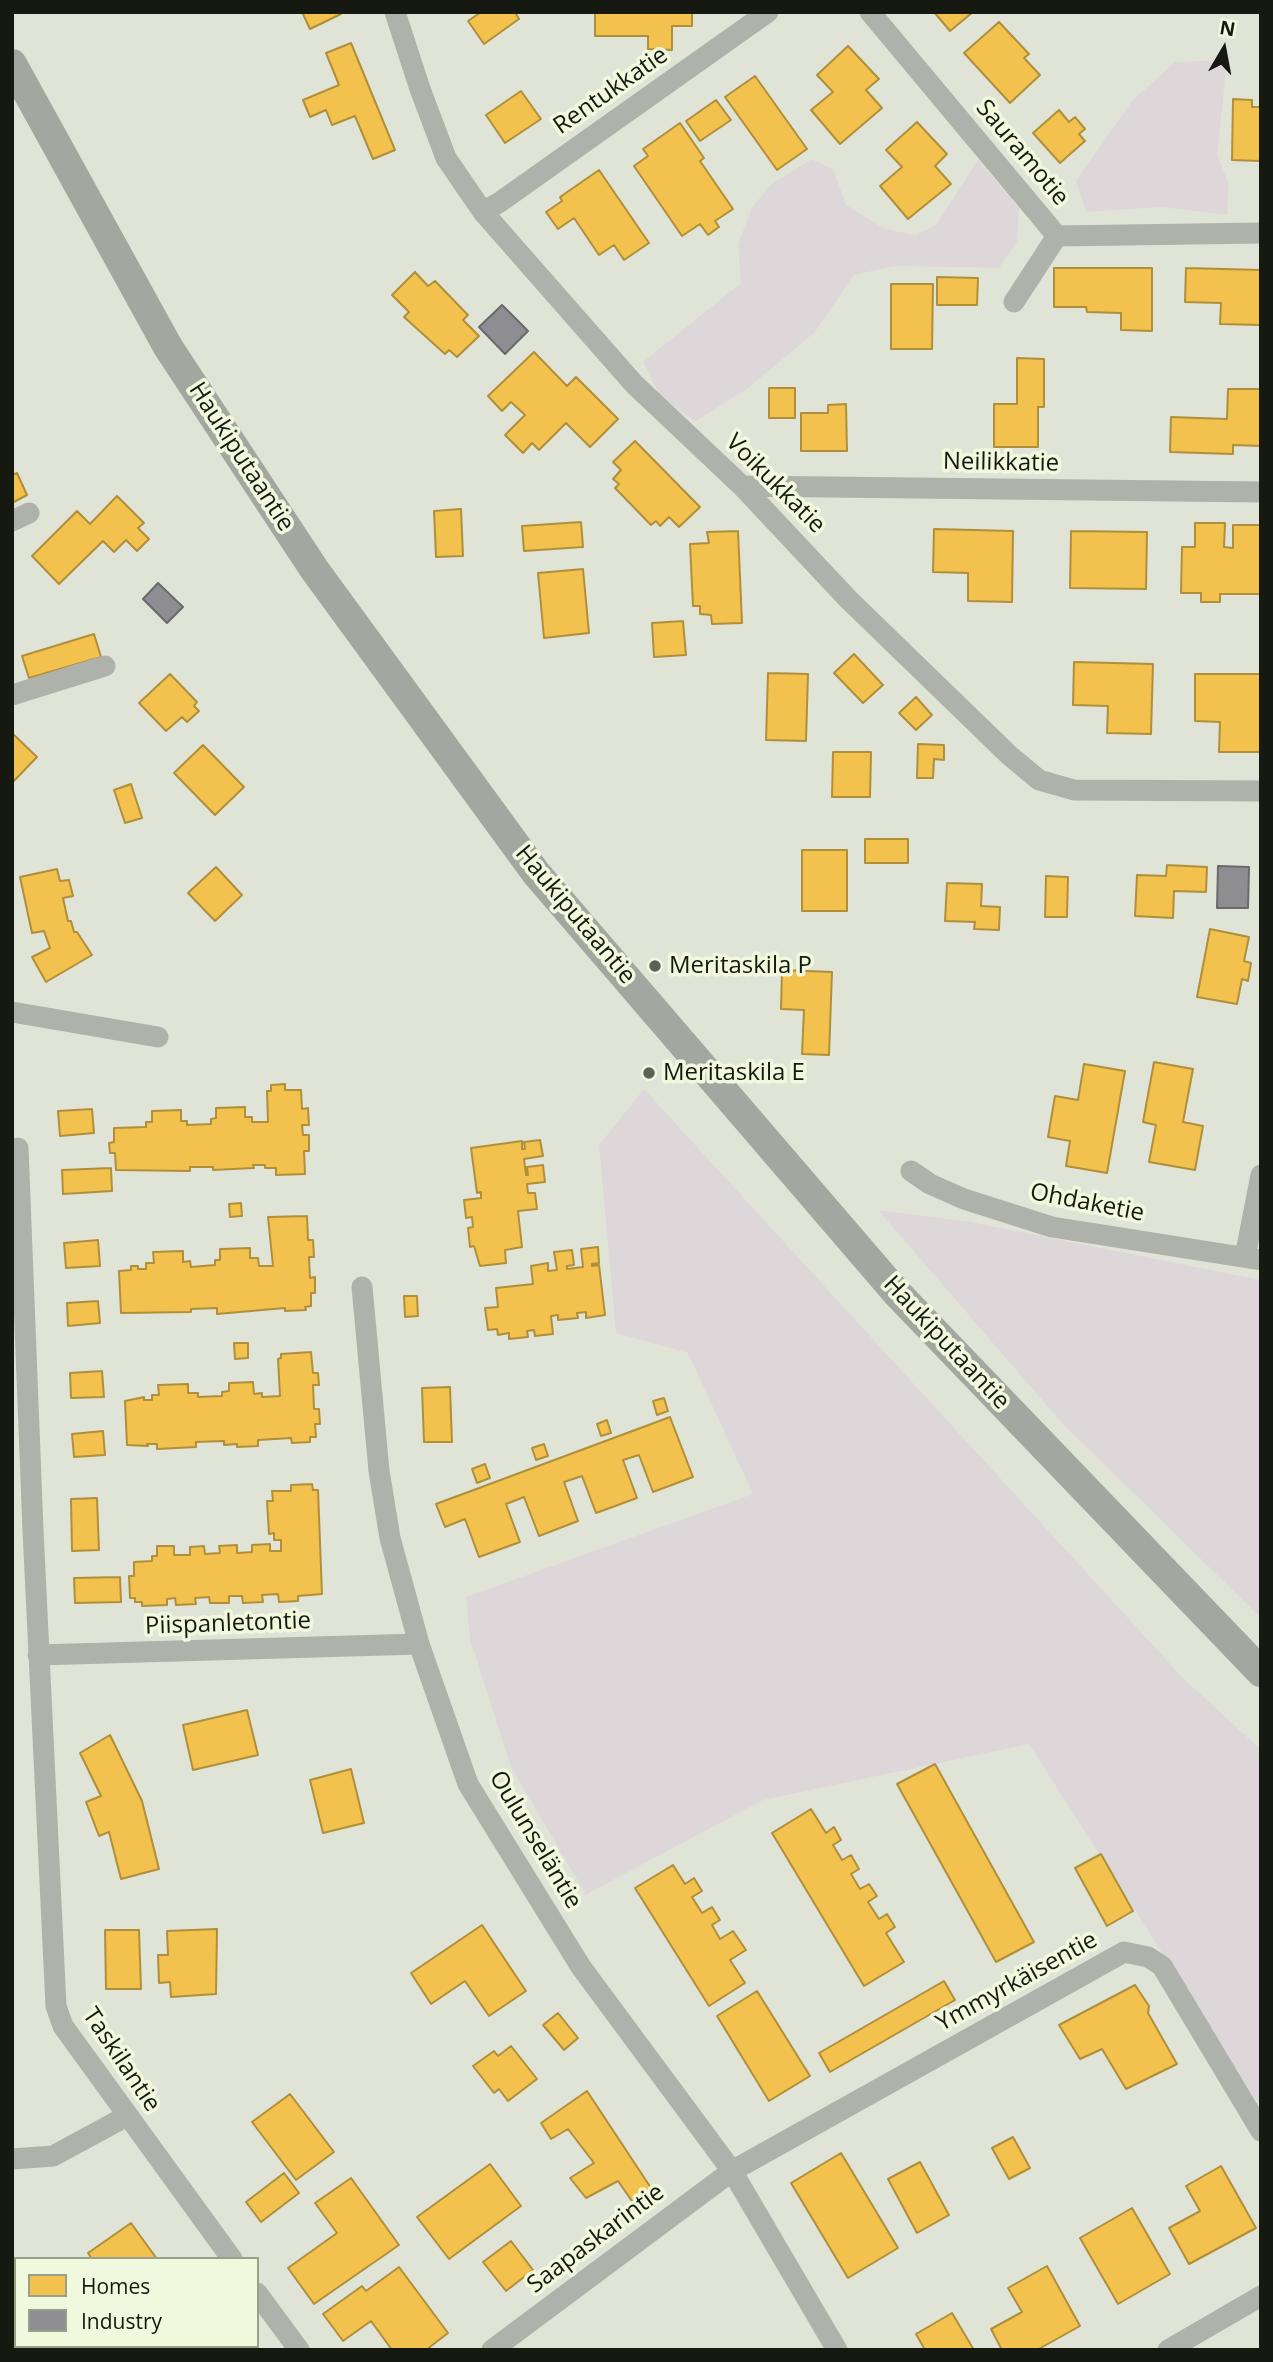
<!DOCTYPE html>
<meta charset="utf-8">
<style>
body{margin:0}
#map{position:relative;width:1273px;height:2362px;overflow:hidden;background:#e0e4d6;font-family:"Open Sans",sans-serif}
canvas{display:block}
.frame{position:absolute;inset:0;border:14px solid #161910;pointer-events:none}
.legend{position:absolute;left:14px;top:2257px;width:245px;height:91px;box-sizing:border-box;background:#f0f8dd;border:2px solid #999f8b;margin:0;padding:9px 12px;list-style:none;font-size:21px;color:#161910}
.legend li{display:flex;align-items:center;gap:14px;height:35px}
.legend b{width:35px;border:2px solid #999f8b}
.north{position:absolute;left:1189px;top:14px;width:70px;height:70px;-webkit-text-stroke:5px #f0f8dd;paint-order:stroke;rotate:10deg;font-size:19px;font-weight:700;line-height:28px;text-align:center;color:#161910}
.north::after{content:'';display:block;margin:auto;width:24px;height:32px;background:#161910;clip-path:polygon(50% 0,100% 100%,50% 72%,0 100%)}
</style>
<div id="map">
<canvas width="1273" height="2362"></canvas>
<div class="frame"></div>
<ul class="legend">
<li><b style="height:19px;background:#f2c14e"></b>Homes</li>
<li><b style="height:19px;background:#8d8d92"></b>Industry</li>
</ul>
<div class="north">N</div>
</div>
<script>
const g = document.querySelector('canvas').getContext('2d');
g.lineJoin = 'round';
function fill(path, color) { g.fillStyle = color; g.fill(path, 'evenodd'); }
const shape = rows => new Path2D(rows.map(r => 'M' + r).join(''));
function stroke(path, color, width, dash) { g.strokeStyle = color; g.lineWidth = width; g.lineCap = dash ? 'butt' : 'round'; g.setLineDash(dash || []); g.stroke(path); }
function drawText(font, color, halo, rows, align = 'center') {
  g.font = font + ' "Open Sans",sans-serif'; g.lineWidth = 7; g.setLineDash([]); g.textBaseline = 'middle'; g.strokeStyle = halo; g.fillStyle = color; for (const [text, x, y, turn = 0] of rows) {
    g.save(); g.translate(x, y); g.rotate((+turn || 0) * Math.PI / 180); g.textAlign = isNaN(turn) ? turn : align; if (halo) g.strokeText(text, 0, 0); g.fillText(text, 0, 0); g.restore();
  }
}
fill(shape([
 [1227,60,1217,155,1229,184,1227,215,1161,207,1086,212,1076,181,1132,101,1175,62],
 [812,159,833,169,846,205,885,229,916,235,936,225,978,160,1019,208,1017,242,999,268,896,266,854,275,815,332,747,389,696,421,661,398,643,362,741,283,738,244,752,208,769,186],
 [644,1089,1182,1677,1261,1750,1261,2108,1029,1744,763,1800,583,1896,585,1893,511,1767,470,1639,466,1597,753,1494,688,1353,616,1333,599,1145],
 [878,1210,971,1222,1261,1280,1261,1618,1062,1423]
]), '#ded7da');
const homes = shape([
 [302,12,340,12,341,14,310,29,302,12],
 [481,12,515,12,519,19,484,44,468,21,481,12],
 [595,12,692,12,692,26,672,26,672,50,648,49,648,36,595,36,595,12],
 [934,12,973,12,950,31,934,12],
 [999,22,1029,54,1024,58,1040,75,1010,103,964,53,999,22],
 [351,43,395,150,373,159,355,116,332,125,326,110,310,117,303,100,339,85,326,53,351,43],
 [848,46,879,79,866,90,882,108,840,144,811,110,833,92,817,75,848,46],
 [755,76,807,149,777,170,725,97,755,76],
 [521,91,541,119,505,143,486,115,521,91],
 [1233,99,1252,100,1252,107,1261,107,1261,161,1232,160,1233,99],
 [716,100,731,120,700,141,686,121,716,100],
 [1059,110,1069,122,1075,117,1085,129,1079,134,1085,141,1060,163,1033,133,1059,110],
 [917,122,947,154,935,166,951,184,908,219,880,186,902,167,886,150,917,122],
 [680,123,704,158,700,161,733,209,715,221,719,227,708,235,700,224,682,236,634,166,648,156,643,149,680,123],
 [599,170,649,243,624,260,614,245,599,255,574,218,558,229,546,212,562,201,560,197,599,170],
 [1054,268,1152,268,1152,331,1121,330,1121,313,1087,312,1086,307,1054,307,1054,268],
 [1186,268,1261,270,1260,325,1220,324,1221,303,1185,302,1186,268],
 [415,272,428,286,435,281,468,315,463,320,479,336,457,357,449,350,445,354,404,317,409,312,392,295,415,272],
 [937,277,978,278,977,305,937,305,937,277],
 [891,284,933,284,932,349,891,349,891,284],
 [534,352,567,386,576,377,618,419,590,447,566,423,539,450,532,443,523,453,505,435,525,415,511,402,502,411,488,396,534,352],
 [1017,358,1044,359,1044,407,1038,407,1038,447,994,447,994,404,1017,404,1017,358],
 [769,388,795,388,795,418,769,418,769,388],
 [1228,389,1261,389,1261,446,1233,445,1233,454,1170,452,1171,417,1227,419,1228,389],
 [846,404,847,451,801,451,801,413,828,413,828,405,846,404],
 [635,441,700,507,679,527,669,517,660,526,656,521,651,525,615,488,619,484,613,479,621,470,613,462,635,441],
 [17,473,27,495,12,503,12,475,17,473],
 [117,496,144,523,138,528,149,539,137,551,126,540,114,552,103,541,59,584,32,556,77,511,90,524,117,496],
 [461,509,463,556,436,557,434,511,461,509],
 [581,522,583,547,524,551,522,526,581,522],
 [1195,523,1225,523,1224,547,1233,548,1233,525,1261,525,1261,594,1220,594,1220,602,1201,602,1201,593,1181,593,1182,547,1195,547,1195,523],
 [934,529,1013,531,1012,602,968,601,968,573,933,572,934,529],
 [738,531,742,623,712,624,711,615,700,614,700,606,693,606,690,544,709,543,707,532,738,531],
 [1071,531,1147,532,1146,589,1070,588,1071,531],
 [583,569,589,633,544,638,538,573,583,569],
 [683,621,686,655,654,657,652,623,683,621],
 [94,634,101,657,29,678,22,656,94,634],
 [854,654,883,685,863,703,834,673,854,654],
 [1074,662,1153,664,1151,734,1107,733,1108,706,1073,705,1074,662],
 [768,673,808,674,806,741,766,740,768,673],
 [170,674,197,702,194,706,199,711,187,722,182,717,166,731,139,703,170,674],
 [1195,674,1261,674,1261,752,1219,752,1220,722,1195,721,1195,674],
 [916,697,932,715,916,730,899,713,916,697],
 [12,733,37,757,12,783,12,733],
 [918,744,944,745,944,760,934,759,933,778,917,778,918,744],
 [203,745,244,787,215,815,174,773,203,745],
 [833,752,871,752,870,797,832,797,833,752],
 [131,784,142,818,125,823,114,790,131,784],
 [865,839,908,839,908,863,865,863,865,839],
 [802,850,847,850,847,911,802,911,802,850],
 [1167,865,1207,867,1206,892,1174,891,1173,918,1135,916,1137,875,1166,876,1167,865],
 [216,867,242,895,215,921,188,893,216,867],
 [57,869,60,881,69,880,73,896,63,898,68,921,71,921,74,932,77,932,92,955,46,982,32,957,50,948,44,931,32,933,20,877,57,869],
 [1046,876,1068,877,1067,917,1045,917,1046,876],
 [947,883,982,884,981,906,1000,907,999,930,974,929,975,922,945,921,947,883],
 [1210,929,1249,937,1244,961,1251,963,1248,981,1242,979,1237,1004,1197,997,1210,929],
 [782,970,832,972,829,1055,802,1054,804,1010,781,1009,782,970],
 [1154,1062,1193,1069,1183,1122,1203,1126,1195,1170,1149,1162,1156,1125,1143,1122,1154,1062],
 [1084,1064,1125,1071,1107,1173,1066,1166,1070,1141,1048,1137,1055,1096,1078,1100,1084,1064],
 [285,1084,285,1090,301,1090,302,1109,308,1108,309,1125,302,1125,303,1135,309,1135,309,1151,304,1151,305,1174,276,1175,276,1168,265,1168,265,1165,253,1165,254,1168,213,1170,213,1167,190,1167,190,1171,116,1170,115,1153,110,1153,109,1143,114,1142,114,1128,146,1127,146,1122,152,1122,152,1111,181,1110,181,1121,187,1121,187,1125,211,1124,211,1119,216,1118,216,1108,245,1107,245,1117,252,1117,252,1122,268,1122,267,1091,271,1091,271,1085,285,1084],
 [92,1109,94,1133,60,1136,58,1111,92,1109],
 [540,1140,543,1156,524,1159,526,1175,528,1175,527,1167,543,1165,545,1182,527,1184,528,1193,535,1193,537,1209,518,1211,522,1247,505,1250,506,1263,480,1266,474,1246,470,1247,468,1228,473,1227,472,1217,466,1218,464,1200,481,1198,481,1192,477,1193,471,1148,522,1141,522,1149,525,1149,524,1142,540,1140],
 [111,1168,112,1191,63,1194,62,1170,111,1168],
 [241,1203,242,1216,230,1217,229,1204,241,1203],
 [307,1216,308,1240,313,1240,314,1257,309,1257,310,1278,315,1277,315,1293,311,1293,311,1306,305,1307,306,1310,285,1311,285,1308,217,1314,217,1308,191,1309,191,1312,121,1313,119,1271,131,1270,131,1266,138,1266,138,1269,146,1269,146,1263,154,1263,153,1252,183,1251,183,1262,190,1261,191,1267,215,1265,215,1260,220,1260,220,1249,250,1248,250,1258,258,1258,259,1266,273,1266,268,1217,307,1216],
 [98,1240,100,1266,66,1268,64,1243,98,1240],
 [598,1247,599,1263,592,1264,592,1266,599,1265,605,1315,586,1318,586,1312,577,1313,578,1318,558,1320,558,1315,551,1316,553,1334,535,1336,534,1330,527,1331,528,1337,509,1339,509,1333,498,1335,497,1329,488,1330,485,1308,498,1307,496,1288,533,1284,531,1266,548,1263,548,1271,557,1270,554,1252,572,1250,574,1265,567,1266,567,1269,583,1267,581,1249,598,1247],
 [404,1296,417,1296,418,1316,405,1317,404,1296],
 [98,1301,100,1323,68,1326,67,1303,98,1301],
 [234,1343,248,1343,248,1358,235,1359,234,1343],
 [311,1352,313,1373,318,1373,319,1385,313,1385,314,1409,319,1409,320,1424,315,1424,316,1437,310,1437,310,1442,292,1443,291,1438,258,1440,258,1446,237,1447,237,1444,224,1445,224,1441,196,1442,196,1447,157,1449,157,1444,147,1444,148,1446,127,1445,125,1401,144,1397,144,1400,152,1400,152,1395,159,1395,158,1385,188,1384,188,1393,198,1393,198,1397,222,1396,222,1392,229,1391,229,1383,253,1382,254,1394,262,1393,262,1397,280,1396,278,1359,281,1358,281,1354,311,1352],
 [102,1371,104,1397,71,1398,70,1373,102,1371],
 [450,1387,452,1442,424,1442,422,1388,450,1387],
 [664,1398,668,1411,657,1415,653,1401,664,1398],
 [670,1417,693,1477,653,1492,639,1455,623,1460,637,1498,596,1513,582,1476,564,1482,578,1521,539,1536,524,1497,506,1504,520,1542,479,1557,465,1519,445,1527,436,1504,670,1417],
 [607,1420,611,1433,601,1436,597,1424,607,1420],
 [103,1431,105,1455,74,1457,72,1434,103,1431],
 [544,1444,548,1456,536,1460,532,1448,544,1444],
 [485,1464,490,1478,477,1483,472,1469,485,1464],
 [312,1484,313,1490,318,1490,322,1594,298,1596,298,1601,279,1602,278,1594,262,1595,263,1602,243,1603,242,1596,229,1596,229,1603,210,1603,209,1597,195,1598,196,1604,176,1605,175,1598,167,1599,167,1605,142,1606,142,1602,135,1602,135,1598,130,1598,129,1576,134,1576,134,1562,152,1561,152,1556,157,1556,157,1546,174,1546,174,1555,190,1555,190,1547,204,1546,205,1554,220,1553,219,1546,237,1545,237,1553,252,1552,252,1545,270,1544,270,1551,281,1551,281,1540,274,1540,274,1533,269,1534,267,1501,273,1501,272,1491,291,1491,291,1485,312,1484],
 [97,1498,99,1550,72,1551,71,1499,97,1498],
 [120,1577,121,1602,75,1603,74,1578,120,1577],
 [247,1710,258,1755,193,1770,183,1725,247,1710],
 [110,1735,142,1801,159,1869,121,1879,109,1832,99,1836,86,1802,101,1796,80,1753,110,1735],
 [935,1764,1034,1942,996,1962,897,1784,935,1764],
 [351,1769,364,1823,323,1833,310,1780,351,1769],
 [811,1809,826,1833,834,1827,841,1840,833,1845,842,1860,851,1855,859,1869,851,1874,860,1889,869,1884,877,1896,868,1902,879,1919,887,1914,895,1927,886,1933,904,1962,864,1986,772,1833,811,1809],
 [1101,1854,1133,1911,1107,1926,1075,1868,1101,1854],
 [673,1865,685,1884,694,1878,702,1891,692,1897,702,1913,712,1907,720,1920,712,1925,720,1939,733,1931,746,1950,730,1960,745,1983,709,2006,635,1888,673,1865],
 [482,1925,526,1991,489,2016,465,1981,431,2004,411,1973,482,1925],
 [217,1929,216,1994,171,1997,170,1982,159,1983,158,1955,168,1955,167,1931,217,1929],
 [105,1930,139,1930,141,1989,106,1989,105,1930],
 [944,1981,955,2000,830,2072,819,2053,944,1981],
 [1135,1985,1149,2006,1148,2013,1177,2064,1126,2089,1102,2049,1080,2059,1059,2025,1135,1985],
 [757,1991,810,2076,769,2101,717,2016,757,1991],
 [558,2013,578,2038,564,2050,543,2025,558,2013],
 [511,2046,537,2079,508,2101,499,2089,494,2093,473,2066,494,2051,498,2056,511,2046],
 [587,2091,653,2191,634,2204,618,2181,586,2198,570,2178,594,2163,568,2129,551,2139,541,2123,587,2091],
 [290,2094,334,2152,296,2180,252,2122,290,2094],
 [1013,2137,1030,2168,1009,2179,992,2148,1013,2137],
 [841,2153,898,2248,848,2278,791,2183,841,2153],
 [920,2162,949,2215,917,2233,888,2179,920,2162],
 [490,2164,521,2206,449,2259,417,2217,490,2164],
 [1221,2166,1256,2228,1189,2264,1169,2228,1200,2211,1186,2186,1221,2166],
 [284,2173,299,2193,261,2222,246,2202,284,2173],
 [351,2178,399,2245,314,2304,288,2268,337,2233,315,2203,351,2178],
 [1132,2208,1170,2274,1118,2304,1080,2238,1132,2208],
 [131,2223,157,2259,92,2259,88,2253,131,2223],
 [511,2241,533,2270,506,2291,483,2262,511,2241],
 [1047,2266,1080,2326,1037,2350,1002,2350,991,2329,1022,2312,1008,2288,1047,2266],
 [399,2267,448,2333,426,2350,392,2350,371,2321,343,2341,323,2314,362,2286,366,2291,399,2267],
 [952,2313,974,2350,925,2350,916,2334,952,2313]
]);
fill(homes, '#f2c14e');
stroke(homes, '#b08f3b', 2);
const industry = shape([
 [502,305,528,331,505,354,479,327,502,305],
 [158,583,183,607,167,623,143,599,158,583],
 [1218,866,1249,867,1248,908,1217,908,1218,866]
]);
fill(industry, '#8d8d92');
stroke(industry, '#696a6b', 2);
stroke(shape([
 [395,12,420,89,446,158,483,212,634,384,742,486,848,599,1009,755,1039,780,1074,790,1261,791],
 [870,12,1057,236,1261,233],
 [483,212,500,202,768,12],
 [1014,302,1057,236],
 [742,486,1261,492],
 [12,521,29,513],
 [12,695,105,666],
 [12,1012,158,1037],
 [18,1148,33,1530,56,2006,63,2026,232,2259],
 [911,1171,930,1184,964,1199,1052,1227,1261,1260],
 [1245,1257,1261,1175],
 [362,1287,379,1471,390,1538,419,1644,468,1784,581,1967,732,2171,837,2350],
 [38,1655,419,1644],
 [12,2159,53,2156,127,2116],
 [257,2293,299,2350],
 [492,2350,732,2171,1124,1952,1148,1957,1162,1966,1261,2131],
 [1168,2350,1261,2296]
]), '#afb1ab', 21);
stroke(shape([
 [12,64,168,347,314,569,536,873,896,1292,1261,1672]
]), '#a4a6a0', 30);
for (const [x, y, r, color] of [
 [655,966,7,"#5d6055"],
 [649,1073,7,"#5d6055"]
]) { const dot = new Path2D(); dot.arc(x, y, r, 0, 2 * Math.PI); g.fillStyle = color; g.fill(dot); stroke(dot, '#f0f8dd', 2.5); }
drawText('24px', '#161910', '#f0f8dd', [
 ["Rentukkatie",611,91,-35],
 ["Sauramotie",1022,153,50],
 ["Haukiputaantie",241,457,57],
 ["Neilikkatie",1001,463,1],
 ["Voikukkatie",775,484,45],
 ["Haukiputaantie",575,915,50],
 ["Ohdaketie",1087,1203,11],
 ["Haukiputaantie",946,1343,47],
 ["Piispanletontie",228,1624,-2],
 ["Oulunseläntie",535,1840,59],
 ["Ymmyrkäisentie",1017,1982,-29],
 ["Taskilantie",121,2060,56],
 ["Saapaskarintie",596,2239,-37]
]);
drawText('24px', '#161910', '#f0f8dd', [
 ["Meritaskila P",669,966],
 ["Meritaskila E",663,1073]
], 'left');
</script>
